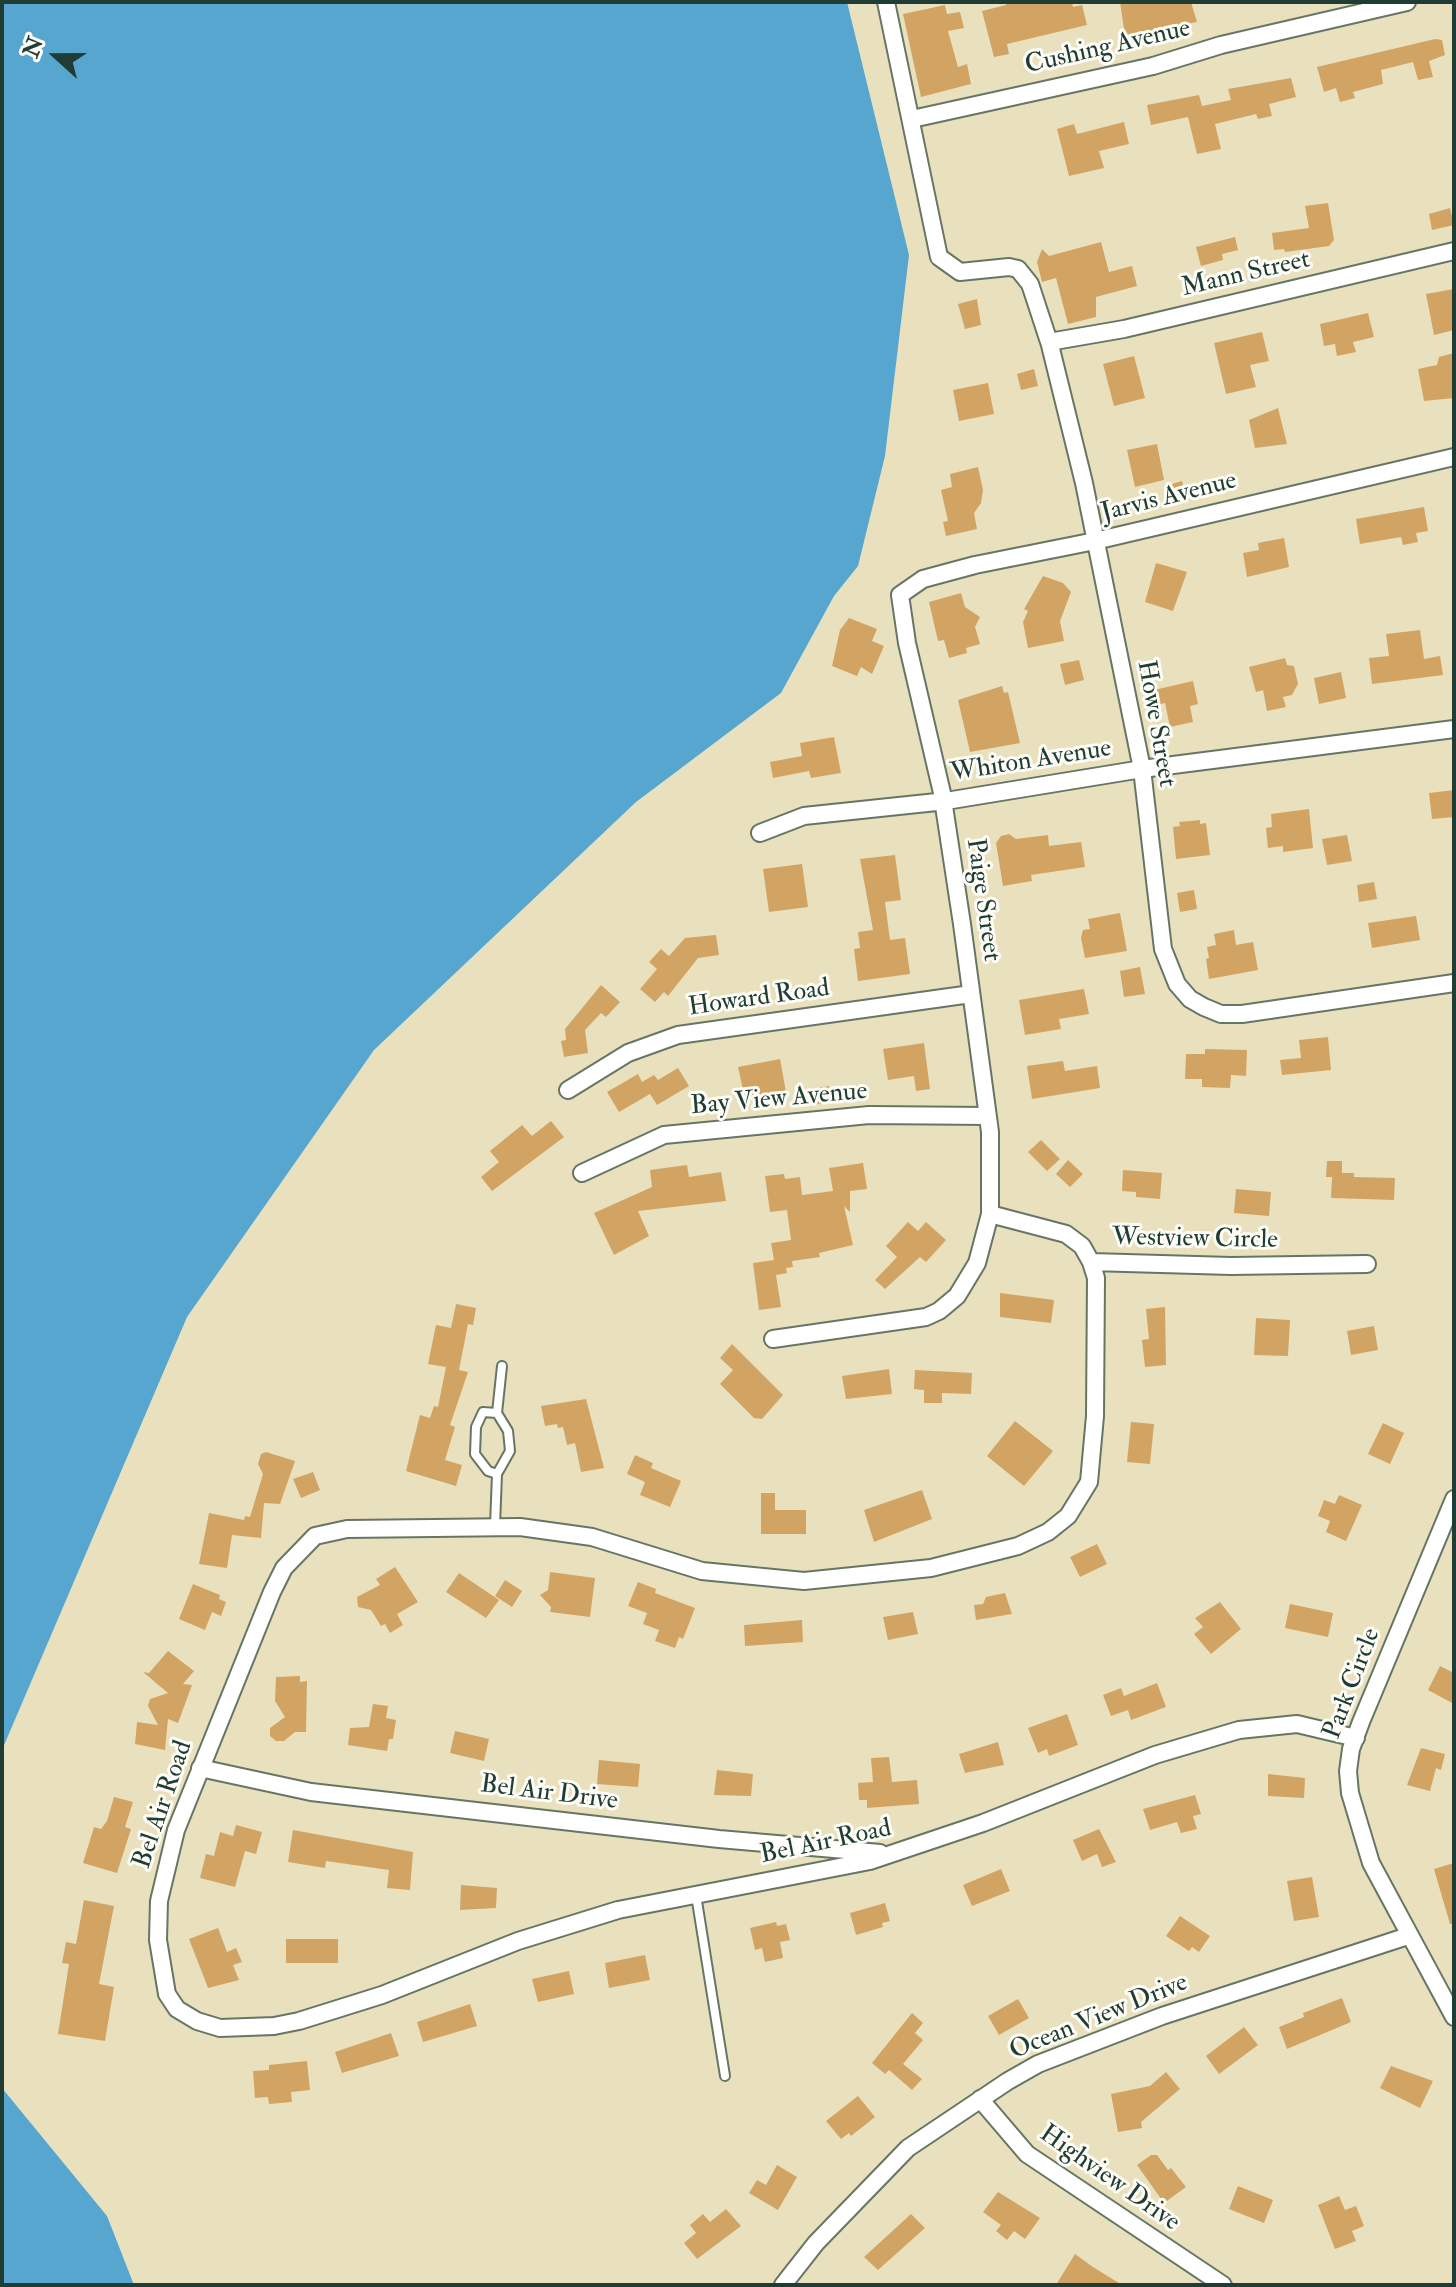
<!DOCTYPE html>
<style>
body{margin:0}
#map{position:relative;width:1456px;height:2287px;overflow:hidden;background:#e9e1be;font-family:"IM FELL Double Pica",serif}
canvas{display:block}
.frame{position:absolute;inset:0;border:4px solid #1f3d34;pointer-events:none}
.north{position:absolute;left:16px;top:16px;width:80px;height:80px;-webkit-text-stroke:6px #fdfcf7;paint-order:stroke;rotate:291deg;font-size:22px;font-weight:700;line-height:32px;text-align:center;color:#1f3d34}
.north::after{content:'';display:block;margin:auto;width:28px;height:36px;background:#1f3d34;clip-path:polygon(50% 0,100% 100%,50% 72%,0 100%)}
</style>
<div id="map">
<canvas width="1456" height="2287"></canvas>
<div class="frame"></div>
<div class="north">N</div>
</div>
<script>
const g = document.querySelector('canvas').getContext('2d');
g.lineJoin = 'round';
function fill(path, color) { g.fillStyle = color; g.fill(path, 'evenodd'); }
const shape = rows => new Path2D(rows.map(r => 'M' + r).join(''));
function stroke(path, color, width, dash) { g.strokeStyle = color; g.lineWidth = width; g.lineCap = dash ? 'butt' : 'round'; g.setLineDash(dash || []); g.stroke(path); }
function drawText(font, color, halo, rows, align = 'center') {
  g.font = font + ' "IM FELL Double Pica",serif'; g.lineWidth = 6; g.setLineDash([]); g.textBaseline = 'middle'; g.strokeStyle = halo; g.fillStyle = color; for (const [text, x, y, turn = 0] of rows) {
    g.save(); g.translate(x, y); g.rotate((+turn || 0) * Math.PI / 180); g.textAlign = isNaN(turn) ? turn : align; if (halo) g.strokeText(text, 0, 0); g.fillText(text, 0, 0); g.restore();
  }
}
fill(shape([
 [2,2,847,2,909,255,885,456,858,566,834,596,781,693,636,802,374,1050,187,1317,2,1750],
 [2,2088,107,2216,134,2285,2,2285]
]), '#56a6d0');
fill(shape([
 [1006,2,1072,2,1073,7,1082,5,1087,25,1007,44,1009,54,994,57,982,11,1006,5],
 [1120,2,1191,2,1197,22,1125,36],
 [945,5,947,14,960,12,964,28,948,31,958,67,967,64,971,84,921,97,903,14],
 [1435,39,1442,40,1445,55,1429,61,1433,77,1418,80,1413,62,1381,70,1383,84,1353,92,1355,98,1340,102,1336,88,1324,92,1317,67],
 [1291,78,1296,97,1269,104,1272,116,1258,119,1256,114,1215,124,1221,149,1197,154,1188,117,1151,125,1147,105,1199,95,1202,106,1231,100,1228,89],
 [1124,122,1129,144,1099,151,1104,168,1069,176,1057,129,1074,124,1077,134],
 [1328,203,1334,240,1329,246,1285,252,1284,249,1274,250,1272,233,1309,228,1305,206],
 [1450,208,1454,225,1432,230,1429,214],
 [1235,237,1238,250,1222,254,1223,260,1201,266,1196,247],
 [1101,242,1109,272,1132,266,1137,286,1096,297,1096,317,1068,324,1056,278,1042,282,1037,262,1042,249,1049,256],
 [1454,289,1454,330,1434,335,1426,294],
 [977,299,981,325,965,329,958,304],
 [1368,313,1374,337,1353,342,1356,352,1337,356,1335,344,1324,346,1320,324],
 [1262,332,1269,361,1250,365,1256,387,1226,394,1214,343],
 [1454,353,1454,398,1424,401,1418,369,1437,365,1439,357],
 [1134,356,1145,398,1114,406,1103,364],
 [1034,369,1038,386,1021,390,1017,374],
 [988,383,994,414,959,421,953,390],
 [1278,408,1287,444,1255,448,1249,420],
 [1157,444,1164,480,1135,487,1127,450],
 [978,467,983,490,981,503,974,513,977,529,946,536,943,522,948,521,941,490,952,487,950,474],
 [1182,481,1187,498,1170,502,1165,486],
 [1424,507,1428,531,1416,533,1418,542,1403,545,1401,537,1360,544,1356,519],
 [1284,538,1289,567,1247,577,1243,553,1259,550,1258,543],
 [1156,563,1187,572,1173,611,1145,602],
 [1043,576,1063,583,1071,592,1060,621,1064,641,1028,648,1023,622,1028,611,1024,609],
 [961,593,965,607,980,617,975,627,980,644,966,648,967,653,949,658,944,640,938,641,929,602],
 [849,618,877,629,872,641,884,646,872,674,861,667,857,676,832,666,840,630],
 [1420,630,1424,659,1440,656,1443,675,1372,684,1369,658,1389,656,1386,634],
 [1285,658,1287,665,1294,666,1298,684,1292,695,1283,697,1286,707,1267,711,1263,690,1256,692,1249,667],
 [1079,660,1084,680,1065,685,1060,664],
 [1341,672,1346,698,1319,704,1314,678],
 [1193,681,1198,704,1190,706,1193,722,1170,727,1165,703,1157,705,1154,690],
 [1002,686,1004,693,1008,692,1020,743,970,752,958,700],
 [834,737,841,773,811,778,809,771,773,778,770,762,802,756,800,743],
 [1454,790,1454,817,1432,819,1429,793],
 [1309,809,1313,848,1283,852,1283,846,1268,848,1266,828,1272,827,1271,814],
 [1200,820,1200,824,1206,823,1210,855,1176,859,1173,827,1180,826,1179,822],
 [1009,834,1016,839,1048,835,1049,846,1081,842,1085,867,1031,875,1032,881,1003,886,996,843,1001,836],
 [1347,835,1352,861,1327,865,1322,839],
 [895,855,901,900,885,902,890,940,905,938,910,974,858,981,854,949,860,948,858,932,873,930,860,859],
 [802,864,808,907,769,912,763,869],
 [1374,882,1377,899,1359,902,1357,885],
 [1194,890,1197,909,1180,912,1177,893],
 [1120,913,1127,951,1085,958,1081,938,1083,930,1090,929,1088,919],
 [1416,916,1420,940,1372,948,1368,923],
 [1234,930,1236,945,1253,942,1258,970,1209,979,1206,959,1209,958,1207,947,1216,945,1214,934],
 [716,935,719,955,698,958,668,996,664,992,655,1002,640,989,657,969,649,962,661,949,669,956,685,938],
 [1140,967,1145,994,1124,997,1120,971],
 [601,985,620,1002,606,1017,601,1013,585,1030,588,1053,564,1057,561,1041,566,1040,565,1029],
 [1084,989,1089,1014,1059,1019,1061,1029,1025,1035,1019,1000],
 [1328,1037,1331,1070,1282,1075,1280,1060,1301,1058,1299,1040],
 [924,1043,930,1089,916,1091,914,1076,888,1080,883,1049],
 [1205,1049,1247,1050,1246,1076,1231,1075,1230,1088,1202,1087,1202,1079,1185,1079,1186,1054,1205,1054],
 [780,1059,786,1092,745,1099,738,1067],
 [1063,1061,1065,1071,1097,1066,1100,1088,1032,1099,1027,1066],
 [678,1068,689,1086,657,1105,650,1094,619,1112,607,1092,638,1074,642,1082,654,1075,658,1080],
 [829,1086,831,1102,813,1105,811,1089],
 [551,1121,564,1137,492,1191,481,1177,499,1162,490,1151,522,1125,532,1136],
 [1041,1140,1060,1159,1047,1171,1028,1152],
 [1068,1160,1083,1174,1070,1187,1056,1174],
 [1327,1161,1342,1161,1342,1173,1354,1173,1354,1177,1395,1178,1394,1200,1331,1198,1332,1177,1326,1177],
 [863,1163,867,1189,850,1191,850,1212,844,1206,853,1245,819,1253,820,1257,792,1261,793,1267,786,1268,787,1273,776,1275,781,1307,759,1310,753,1263,774,1260,771,1243,791,1240,787,1210,770,1212,765,1176,784,1174,785,1179,800,1177,802,1195,833,1191,829,1168],
 [687,1165,689,1177,721,1172,726,1201,638,1211,649,1236,614,1255,594,1213,652,1187,650,1170],
 [1123,1170,1162,1173,1160,1199,1136,1197,1136,1192,1122,1191],
 [1236,1189,1271,1192,1269,1216,1234,1213],
 [908,1222,918,1231,926,1222,946,1240,926,1262,920,1257,885,1289,875,1280,897,1257,886,1246],
 [1000,1293,1054,1300,1051,1323,1000,1317],
 [456,1304,476,1308,473,1325,468,1324,459,1370,468,1372,450,1425,455,1427,445,1460,462,1465,456,1486,406,1471,420,1415,430,1418,434,1406,438,1407,446,1367,428,1364,436,1325,451,1328],
 [1165,1307,1166,1365,1145,1367,1142,1340,1149,1339,1146,1309],
 [1256,1318,1290,1320,1288,1356,1254,1355],
 [1374,1326,1378,1350,1351,1355,1347,1331],
 [732,1344,783,1395,762,1419,754,1418,720,1384,733,1370,720,1358],
 [889,1369,892,1394,846,1399,842,1376],
 [915,1370,972,1373,971,1394,942,1393,942,1403,924,1403,924,1390,914,1389],
 [586,1399,604,1468,581,1472,575,1443,567,1445,563,1427,558,1428,557,1424,545,1426,541,1406],
 [1015,1421,1053,1451,1024,1486,987,1456],
 [1131,1422,1154,1424,1150,1464,1127,1462],
 [1383,1423,1404,1433,1390,1464,1368,1454],
 [266,1452,295,1461,280,1504,264,1503,261,1538,232,1535,227,1568,199,1564,209,1513,244,1520,245,1516,250,1517,263,1474,258,1464,261,1454],
 [635,1455,653,1463,651,1468,681,1481,670,1507,640,1495,645,1482,627,1474],
 [313,1472,320,1490,301,1498,293,1479],
 [922,1490,932,1519,874,1542,864,1510],
 [761,1493,775,1493,775,1510,806,1510,806,1534,761,1534],
 [1339,1495,1362,1505,1346,1541,1326,1532,1330,1521,1318,1516,1324,1500,1335,1504],
 [1097,1544,1107,1564,1080,1577,1070,1557],
 [395,1567,418,1602,397,1614,403,1625,390,1633,385,1624,381,1626,371,1610,358,1607,357,1597,380,1585,376,1579],
 [550,1572,595,1578,590,1617,550,1612,551,1607,540,1595,548,1590],
 [459,1573,499,1600,486,1618,446,1592],
 [505,1580,522,1591,512,1607,495,1596],
 [638,1582,656,1589,655,1593,695,1608,683,1639,679,1637,675,1648,655,1641,659,1630,643,1624,647,1613,628,1606],
 [193,1584,220,1595,219,1599,226,1602,221,1616,212,1612,205,1630,179,1619],
 [1005,1593,1012,1614,976,1620,974,1605,983,1604,986,1597],
 [1220,1602,1241,1629,1211,1654,1194,1634,1203,1627,1195,1618],
 [1290,1604,1333,1613,1328,1637,1285,1628],
 [913,1612,918,1634,888,1640,883,1617],
 [802,1620,803,1642,745,1646,744,1625],
 [168,1651,194,1671,183,1684,192,1685,178,1723,168,1719,165,1750,135,1744,137,1722,158,1725,148,1706,150,1699,168,1693,143,1672,149,1673],
 [1440,1666,1454,1673,1454,1704,1428,1690],
 [300,1676,300,1682,307,1681,306,1732,295,1732,284,1741,276,1741,270,1736,270,1728,285,1717,275,1701,276,1677],
 [1157,1683,1166,1707,1131,1720,1128,1710,1111,1716,1103,1695,1121,1688,1124,1696],
 [373,1704,388,1706,386,1718,396,1720,393,1739,389,1739,387,1751,348,1745,350,1728,369,1727],
 [1067,1714,1078,1745,1049,1756,1047,1749,1038,1753,1028,1728],
 [455,1731,489,1739,484,1761,450,1753],
 [998,1742,1004,1765,965,1773,959,1754],
 [1421,1748,1445,1754,1441,1770,1436,1768,1430,1791,1407,1785],
 [889,1757,892,1782,917,1780,919,1804,867,1808,867,1800,859,1800,858,1783,873,1782,871,1758],
 [599,1760,640,1764,638,1787,597,1784],
 [717,1770,753,1774,751,1796,714,1795],
 [1268,1774,1305,1778,1304,1798,1268,1796],
 [1195,1795,1201,1814,1193,1816,1197,1829,1181,1833,1177,1822,1150,1830,1143,1809],
 [114,1797,133,1802,125,1827,131,1829,117,1873,83,1863,94,1827,101,1829,107,1821],
 [236,1825,262,1832,256,1854,245,1851,235,1887,200,1878,206,1854,214,1856,220,1832,233,1836],
 [1099,1829,1116,1862,1102,1867,1097,1854,1082,1861,1073,1840],
 [293,1830,413,1852,410,1890,387,1888,389,1870,326,1861,325,1868,288,1862],
 [1454,1863,1454,1924,1450,1924,1434,1869],
 [1001,1869,1010,1891,972,1906,963,1885],
 [1312,1877,1319,1917,1294,1921,1287,1881],
 [461,1885,497,1888,496,1908,460,1910],
 [84,1900,114,1906,99,1984,114,1987,105,2041,58,2034,69,1964,62,1963,66,1942,76,1944],
 [885,1903,890,1921,882,1923,883,1927,856,1935,850,1913],
 [1180,1916,1210,1936,1199,1952,1192,1947,1189,1951,1166,1936],
 [776,1922,777,1926,786,1924,790,1940,780,1942,783,1958,765,1962,762,1948,755,1950,750,1928],
 [218,1928,227,1952,236,1948,242,1962,233,1965,239,1980,208,1988,189,1939],
 [286,1939,338,1939,338,1963,286,1963],
 [645,1955,650,1980,609,1988,605,1963],
 [569,1971,574,1994,538,2002,532,1979],
 [1342,1998,1351,2022,1287,2049,1279,2027,1304,2017,1303,2013],
 [1018,1999,1029,2018,999,2035,988,2016],
 [470,2004,477,2026,423,2042,417,2022],
 [912,2013,923,2023,915,2033,923,2040,903,2064,922,2079,912,2090,889,2070,885,2074,872,2063],
 [1244,2027,1258,2045,1219,2074,1206,2056],
 [391,2033,399,2056,342,2073,335,2052],
 [307,2061,310,2090,291,2092,292,2102,269,2104,268,2097,255,2098,253,2071,269,2070,269,2065],
 [1391,2066,1433,2081,1420,2108,1380,2088],
 [1166,2072,1180,2089,1141,2122,1142,2128,1118,2132,1111,2094,1150,2086],
 [858,2096,875,2117,851,2136,849,2133,841,2139,826,2121],
 [1151,2155,1157,2155,1168,2170,1171,2168,1186,2187,1164,2203,1137,2165],
 [777,2165,797,2177,778,2210,749,2193,757,2180,766,2185],
 [1238,2186,1273,2200,1264,2223,1229,2209],
 [998,2192,1040,2218,1025,2239,1014,2231,1007,2240,996,2231,1001,2225,983,2212],
 [1339,2196,1345,2210,1356,2206,1364,2226,1352,2231,1356,2241,1335,2249,1318,2205],
 [726,2209,741,2226,697,2259,684,2243,696,2233,690,2225,703,2214,710,2222],
 [911,2214,925,2228,878,2270,864,2257],
 [1075,2254,1093,2267,1122,2285,1056,2285]
]), '#d2a464');
const service = shape([
 [497,1413,502,1366],
 [495,1526,497,1474,510,1451,508,1431,497,1413,483,1412,476,1427,475,1454,488,1471,497,1474],
 [696,1895,725,2076]
]);
const minor = shape([
 [886,2,939,257,960,272,1009,267,1018,269,1030,284,1050,345,1084,483,1142,769,1163,949,1177,984,1190,999,1204,1007,1221,1014,1242,1014,1454,983],
 [912,119,1153,66,1221,45,1407,2],
 [1049,342,1124,329,1454,251],
 [760,833,804,816,946,801,1142,769,1454,729],
 [568,1090,628,1053,678,1035,971,994],
 [582,1173,664,1135,869,1115,988,1116],
 [990,1214,1066,1234,1082,1246,1091,1262,1231,1266,1367,1264],
 [1091,1262,1096,1278,1095,1416,1089,1482,1068,1516,1048,1532,1018,1546,931,1568,804,1581,702,1571,592,1537,520,1527,347,1529,315,1536,284,1568,272,1592,176,1830,159,1901,158,1940,167,1994,177,2009,197,2021,220,2028,274,2026,299,2021,382,1995,518,1941,618,1910,870,1861,983,1823,1155,1755,1239,1730,1297,1724,1356,1738],
 [773,1339,926,1317,939,1311,957,1296,977,1263,990,1214,990,1132,962,924,942,793,907,643,900,595,923,579,975,565,1095,541,1454,457],
 [1454,1499,1361,1722,1351,1749,1348,1771,1350,1793,1371,1863,1454,2017],
 [200,1768,311,1792,719,1839,880,1853],
 [980,2099,1027,2154,1223,2285],
 [783,2285,816,2243,908,2148,1008,2081,1038,2064,1162,2016,1408,1936]
]);
stroke(service, '#667664', 12);
stroke(minor, '#667664', 20);
stroke(service, '#fff', 8);
stroke(minor, '#fff', 16);
drawText('26px', '#1f3d34', '#fdfcf7', [
 ["Cushing Avenue",1108,48,-13],
 ["Mann Street",1246,275,-13],
 ["Jarvis Avenue",1169,498,-14],
 ["Howe Street",1155,724,80],
 ["Whiton Avenue",1031,762,-9],
 ["Paige Street",982,900,82],
 ["Howard Road",759,999,-8],
 ["Bay View Avenue",779,1100,-5],
 ["Westview Circle",1195,1240,1],
 ["Park Circle",1353,1684,-69],
 ["Bel Air Drive",549,1794,7],
 ["Bel Air Road",164,1805,-71],
 ["Bel Air Road",826,1843,-12],
 ["Ocean View Drive",1099,2018,-22],
 ["Highview Drive",1109,2179,35]
]);
</script>
